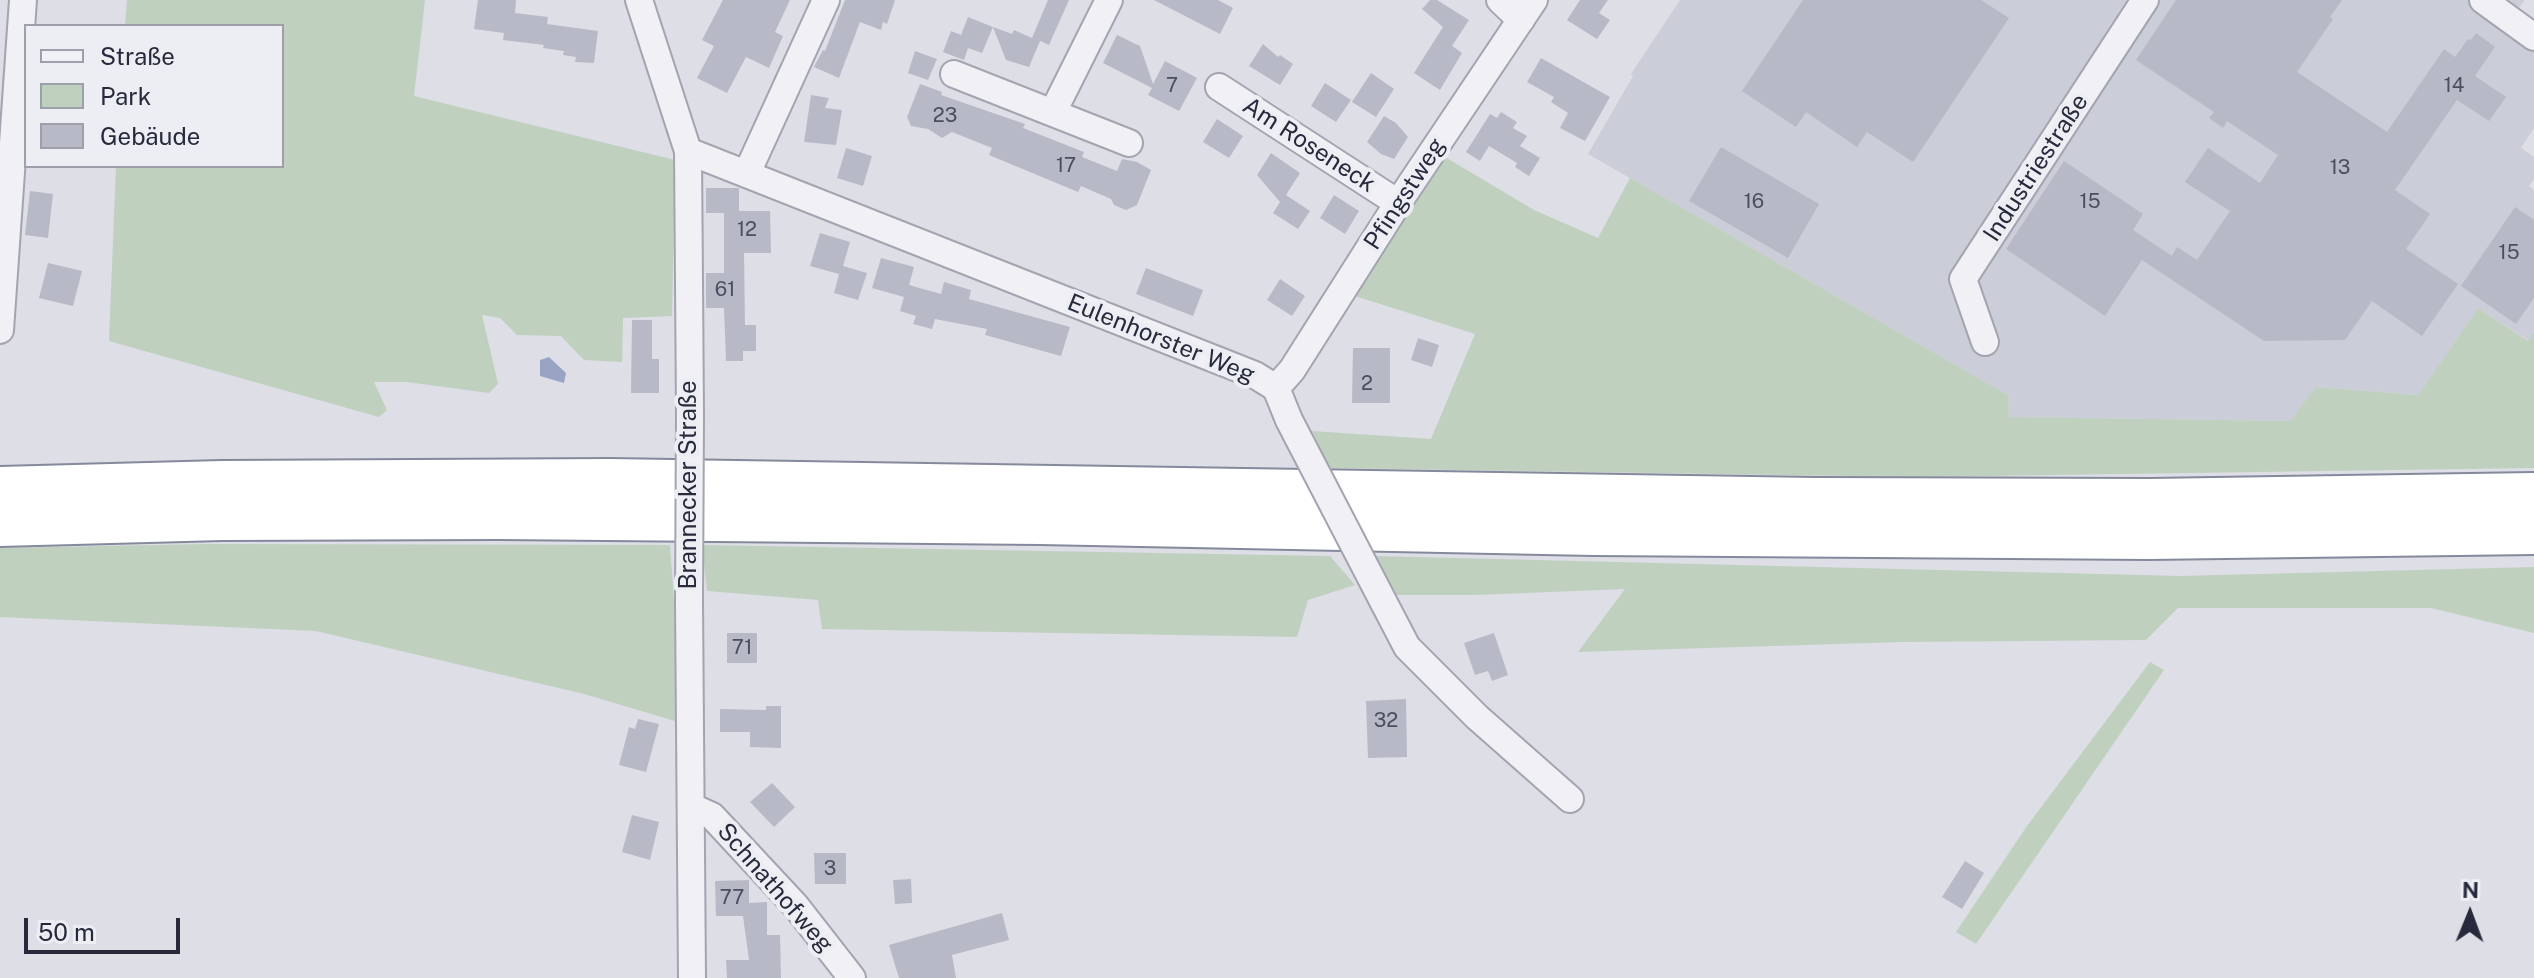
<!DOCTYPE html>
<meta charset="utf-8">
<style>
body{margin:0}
#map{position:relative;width:2534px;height:978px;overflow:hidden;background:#dddee6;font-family:"Public Sans",sans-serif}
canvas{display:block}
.legend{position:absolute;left:24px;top:24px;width:260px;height:144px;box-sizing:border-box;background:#eceef4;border:2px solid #9da0aa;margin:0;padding:10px 14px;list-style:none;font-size:24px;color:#272a3c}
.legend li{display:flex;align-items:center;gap:16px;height:40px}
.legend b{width:40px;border:2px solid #9da0aa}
.north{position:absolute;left:2430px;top:874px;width:80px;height:80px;-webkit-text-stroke:6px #eceef4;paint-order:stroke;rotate:1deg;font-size:22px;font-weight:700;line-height:32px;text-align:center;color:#272a3c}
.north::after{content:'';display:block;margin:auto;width:28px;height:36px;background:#272a3c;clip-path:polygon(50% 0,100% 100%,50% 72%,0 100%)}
.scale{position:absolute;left:24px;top:918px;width:156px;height:36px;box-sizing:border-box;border:4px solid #272a3c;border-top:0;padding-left:10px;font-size:24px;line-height:28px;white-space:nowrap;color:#272a3c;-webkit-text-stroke:6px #eceef4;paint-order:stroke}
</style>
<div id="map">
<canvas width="2534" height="978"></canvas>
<ul class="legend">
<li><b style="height:10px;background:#f0f0f5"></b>Straße</li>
<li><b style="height:22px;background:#bfd0bf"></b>Park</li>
<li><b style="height:22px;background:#b8b9c6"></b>Gebäude</li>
</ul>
<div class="north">N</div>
<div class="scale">50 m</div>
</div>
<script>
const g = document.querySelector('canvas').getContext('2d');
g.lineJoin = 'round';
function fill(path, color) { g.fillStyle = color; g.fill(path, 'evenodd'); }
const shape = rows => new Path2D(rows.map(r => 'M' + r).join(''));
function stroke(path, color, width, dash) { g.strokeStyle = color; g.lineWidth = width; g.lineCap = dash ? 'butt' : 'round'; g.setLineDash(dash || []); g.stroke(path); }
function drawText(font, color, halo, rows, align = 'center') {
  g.font = font + ' "Public Sans",sans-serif'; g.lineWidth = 8; g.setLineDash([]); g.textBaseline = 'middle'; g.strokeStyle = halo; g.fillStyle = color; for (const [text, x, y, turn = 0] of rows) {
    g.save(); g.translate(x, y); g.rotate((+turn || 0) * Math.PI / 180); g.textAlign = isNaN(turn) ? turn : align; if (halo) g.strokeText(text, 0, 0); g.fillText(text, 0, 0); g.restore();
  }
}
fill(shape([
 [1680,0,2525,0,2516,11,2534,23,2534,128,2521,148,2534,157,2534,179,2529,186,2534,190,2534,333,2529,341,2478,308,2420,395,2316,387,2290,421,2009,417,2008,395,1588,154,1633,76,1631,74]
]), '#cbcdd8');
fill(shape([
 [127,0,425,0,414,96,675,160,672,316,623,318,622,362,584,360,561,336,517,335,500,318,482,315,498,384,489,393,407,382,374,382,387,410,379,417,109,341,116,166,282,166,282,26,125,26],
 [1445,157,1534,210,1598,238,1630,178,2008,395,2009,417,2290,421,2316,387,2419,395,2478,308,2528,341,2534,333,2534,468,1914,477,1329,468,1312,431,1431,439,1475,334,1355,296],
 [208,544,670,545,675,614,675,721,584,694,316,631,0,617,0,548],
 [702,545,1330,556,1355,585,1308,600,1297,637,822,629,818,600,707,591],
 [1375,556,2181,576,2534,567,2534,633,2431,608,2178,608,2146,640,1901,642,1578,652,1625,589,1475,595,1397,595],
 [2150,662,2164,670,1976,944,1956,932,2027,826]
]), '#bfd0bf');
fill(shape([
 [549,357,566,373,564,383,540,376,540,360]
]), '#99a4c5');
fill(shape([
 [478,0,516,0,515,13,548,17,547,24,598,31,594,63,575,62,576,57,563,55,564,51,543,48,544,45,503,40,504,33,474,29],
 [723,0,790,0,775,32,783,36,769,68,746,57,727,93,697,78,714,46,702,40],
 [845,0,895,0,887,24,883,22,881,30,860,22,839,78,814,67,823,50,825,51],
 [1048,0,1069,0,1049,45,1038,40,1040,41,1029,67,1006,60,993,27,1012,34,1014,30,1032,38],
 [1154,0,1218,0,1233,8,1220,34],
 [1430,0,1437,0,1469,20,1452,46,1462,53,1440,90,1414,73,1443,27,1422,9],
 [1580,0,1608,0,1599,13,1610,20,1597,39,1567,20],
 [1803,0,1981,0,2009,18,1913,162,1867,132,1857,147,1806,112,1796,127,1742,91],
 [2176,0,2342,0,2330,17,2333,19,2297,72,2387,132,2444,49,2455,57,2468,39,2471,40,2476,33,2495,47,2475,76,2506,97,2489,121,2457,100,2395,190,2430,214,2406,249,2458,284,2422,336,2372,301,2345,340,2264,341,2142,260,2105,316,2006,249,2064,161,2143,214,2133,230,2172,256,2177,247,2197,260,2230,211,2185,182,2208,148,2260,183,2278,155,2227,121,2223,128,2209,118,2214,112,2136,60],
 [968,17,993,27,982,53,968,48,964,60,943,52,951,31,961,35],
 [1117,35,1140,46,1153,84,1165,61,1197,78,1179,111,1148,95,1152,88,1103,63],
 [1263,44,1278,57,1280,55,1293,64,1280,85,1249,66],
 [915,51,937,59,928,80,908,73],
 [1541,58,1610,97,1585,141,1560,128,1568,113,1551,102,1554,97,1527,82],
 [1371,73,1394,89,1376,117,1352,102],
 [1325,83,1351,100,1336,122,1311,106],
 [920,84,942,92,941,95,1025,124,1023,128,1084,152,1082,157,1117,171,1122,159,1137,162,1151,170,1137,205,1126,210,1114,205,1111,199,1081,186,1078,192,989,155,992,148,952,132,942,138,928,129,911,126,907,117],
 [811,95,829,98,825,108,842,110,836,145,804,142],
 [1501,112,1517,122,1513,128,1527,136,1520,146,1540,158,1529,176,1515,167,1517,163,1489,146,1480,161,1466,152,1490,114,1497,118],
 [1384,116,1396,123,1408,137,1394,159,1381,154,1367,142],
 [1217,119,1243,136,1229,158,1203,142],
 [1721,147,1819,204,1788,258,1689,201],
 [846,148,872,156,863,186,837,178],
 [1271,153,1300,173,1286,195,1310,211,1298,229,1273,213,1280,202,1257,175],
 [706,188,739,188,739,211,770,211,771,253,744,253,745,325,756,325,756,351,743,351,743,361,726,361,724,308,706,308,706,273,724,273,724,213,706,213],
 [30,191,53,194,48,238,25,235],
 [1334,195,1359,211,1345,234,1320,218],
 [2515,207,2534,220,2534,298,2516,324,2461,286],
 [820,233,850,242,843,266,867,273,858,300,834,293,839,274,810,266],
 [881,258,914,267,909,285,941,294,944,282,971,290,969,299,1070,327,1061,356,985,335,987,329,935,319,932,329,913,324,916,316,900,311,904,297,872,288],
 [48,263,82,271,73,306,39,298],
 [1146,268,1203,290,1193,316,1136,294],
 [1280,279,1305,296,1292,316,1267,300],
 [632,320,652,320,652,359,659,359,659,393,631,393],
 [1418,338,1439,345,1432,367,1411,360],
 [1353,348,1390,348,1390,403,1352,403],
 [727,633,757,633,757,663,727,663],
 [1494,633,1508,675,1492,681,1488,671,1475,675,1464,643],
 [1406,699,1407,757,1368,758,1366,701],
 [766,706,781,706,781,748,750,747,750,732,720,732,720,709,766,710],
 [638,719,659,724,646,772,619,765,629,727,635,729],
 [772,783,795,807,774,827,750,802],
 [632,815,659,822,650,860,622,852],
 [814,853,846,853,846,884,815,884],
 [1965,861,1984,873,1962,909,1942,897],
 [911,879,912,903,895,904,893,880],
 [749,880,749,903,767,902,767,935,780,935,781,978,727,978,726,960,749,960,743,916,716,916,715,881],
 [1002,913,1009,940,952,955,956,978,899,978,889,945]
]), '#b8b9c6');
const minor = shape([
 [639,0,688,151,690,415],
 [1500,0,1521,20],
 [2483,0,2534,37],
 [954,74,1129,143],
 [1219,87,1398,203],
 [1053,112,1109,0],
 [688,151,1255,375,1276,388,1289,420],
 [747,173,826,0],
 [0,330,23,0],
 [1985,342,1963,279,2145,0],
 [1276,388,1292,370,1398,203,1534,0],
 [1383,601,1407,647,1477,717,1570,799],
 [689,602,692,978],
 [692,807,712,816,795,905,852,978]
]);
const motorway = shape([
 [0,489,222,483,610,481,1815,500,2150,501,2534,495],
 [0,524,222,518,498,517,1040,522,1594,533,2149,537,2534,532]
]);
stroke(minor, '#a3a4b0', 30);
stroke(motorway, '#85899c', 48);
stroke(minor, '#f0f0f5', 26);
stroke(motorway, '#fff', 44);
const minorBridge = shape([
 [1289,420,1383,601],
 [689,602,690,415]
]);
stroke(minorBridge, '#a3a4b0', 30, []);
stroke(minorBridge, '#f0f0f5', 26);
drawText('20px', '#4b4e5e', null, [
 ["7",1172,86],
 ["14",2454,86],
 ["23",945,116],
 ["17",1066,166],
 ["13",2340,168],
 ["16",1754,202],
 ["15",2090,202],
 ["12",747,230],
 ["15",2509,253],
 ["61",725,290],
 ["2",1367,384],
 ["71",742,648],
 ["32",1386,721],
 ["3",830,869],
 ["77",732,898]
]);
drawText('24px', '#272a3c', '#eceef4', [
 ["Am Roseneck",1309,145,33],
 ["Industriestraße",2036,168,-57],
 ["Pfingstweg",1405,194,-57],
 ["Eulenhorster Weg",1161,339,22],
 ["Brannecker Straße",689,485,-90],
 ["Schnathofweg",775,888,49]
]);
</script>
